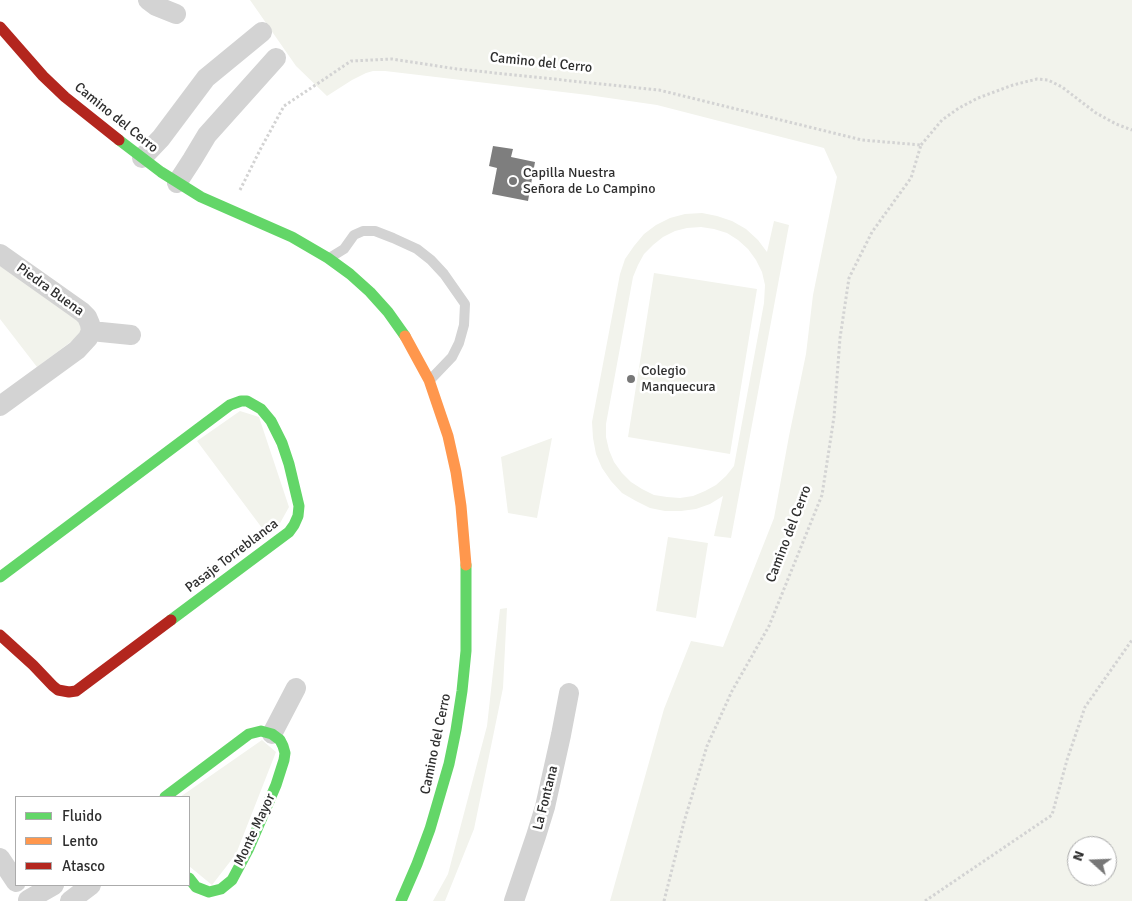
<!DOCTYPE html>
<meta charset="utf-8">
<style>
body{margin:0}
#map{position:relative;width:1132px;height:901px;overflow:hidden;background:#fff;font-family:Signika,sans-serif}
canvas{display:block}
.legend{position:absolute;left:15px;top:796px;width:175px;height:90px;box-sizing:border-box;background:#fff;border:1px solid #ababab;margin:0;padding:6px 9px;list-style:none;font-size:15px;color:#2e2e2e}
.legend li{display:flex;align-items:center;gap:10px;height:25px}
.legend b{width:25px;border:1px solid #ababab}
.north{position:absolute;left:1067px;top:836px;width:50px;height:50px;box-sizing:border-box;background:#fff;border:1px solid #ababab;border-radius:50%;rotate:290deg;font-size:14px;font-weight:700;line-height:20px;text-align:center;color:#2e2e2e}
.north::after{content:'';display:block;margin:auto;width:18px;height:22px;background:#777;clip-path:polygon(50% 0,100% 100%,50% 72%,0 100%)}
</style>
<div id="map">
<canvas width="1132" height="901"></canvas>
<ul class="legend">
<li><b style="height:6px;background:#63d668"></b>Fluido</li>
<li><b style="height:6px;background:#ff974d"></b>Lento</li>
<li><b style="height:6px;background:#b3261e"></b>Atasco</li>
</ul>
<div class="north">N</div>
</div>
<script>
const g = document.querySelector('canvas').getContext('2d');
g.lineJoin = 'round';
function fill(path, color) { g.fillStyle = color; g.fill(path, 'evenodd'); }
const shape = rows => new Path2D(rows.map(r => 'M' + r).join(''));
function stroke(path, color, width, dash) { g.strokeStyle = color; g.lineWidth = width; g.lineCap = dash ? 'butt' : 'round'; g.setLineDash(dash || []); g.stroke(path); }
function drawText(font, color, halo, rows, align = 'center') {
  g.font = font + ' Signika,sans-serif'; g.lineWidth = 5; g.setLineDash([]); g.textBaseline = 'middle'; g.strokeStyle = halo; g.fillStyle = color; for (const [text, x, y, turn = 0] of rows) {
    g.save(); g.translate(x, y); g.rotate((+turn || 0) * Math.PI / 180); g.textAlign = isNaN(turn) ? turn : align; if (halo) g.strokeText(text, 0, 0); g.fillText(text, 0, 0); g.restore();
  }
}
fill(shape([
 [250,0,1132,0,1132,901,610,901,664,709,691,641,723,647,774,518,789,436,806,354,813,295,837,177,824,148,657,105,588,95,385,71,373,71,366,73,352,80,327,96,296,66],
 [1077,846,1107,846,1107,876,1077,876],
 [702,213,717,216,732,221,746,229,758,240,767,252,774,221,789,225,731,538,714,536,723,496,710,504,696,509,681,511,665,511,650,508,636,501,622,493,611,481,602,468,596,454,593,438,592,422,620,274,625,259,634,246,644,234,656,225,670,218,685,214],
 [701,227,714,229,727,233,738,240,748,249,756,260,762,272,765,285,764,303,734,466,726,476,716,485,705,491,693,496,680,498,667,497,654,495,642,489,631,482,622,473,614,462,609,450,606,437,606,424,633,277,638,265,644,254,653,245,663,237,675,231,687,228],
 [0,266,83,322,80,335,37,367,0,319],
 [654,273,757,289,730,454,628,437],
 [240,411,259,417,289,507,279,525,265,532,197,441],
 [552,438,537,518,508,513,501,457],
 [668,537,708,543,696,618,656,611],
 [507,608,503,688,474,829,445,901,433,901,448,874,487,726,500,609],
 [262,740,276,752,236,854,212,885,189,866,189,797,180,797]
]), '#f2f3ec');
fill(shape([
 [493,146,513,149,511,157,535,162,528,201,492,194,497,168,489,166]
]), '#7e7e7e');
stroke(shape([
 [921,145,942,120,959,108,978,98,1013,85,1037,79,1048,80,1062,87,1096,113,1116,124,1132,130],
 [240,190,261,148,284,106,320,82,351,61,392,59,457,69,659,90,862,140,921,145,911,178,872,232,849,278,840,338,834,417,822,495,769,626,732,691,707,746,684,822,664,901],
 [925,901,1052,815,1067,760,1085,707,1132,640]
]), '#d3d3d3', 3, [2.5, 2.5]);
stroke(shape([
 [331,257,344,249,354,235,363,231,375,231,393,238,417,249,431,260,444,274,465,304,464,325,459,343,452,357,430,380]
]), '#d3d3d3', 10);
stroke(shape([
 [148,0,156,6,176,14],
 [142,158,161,138,206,78,262,32],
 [177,183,192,160,207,135,276,58],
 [0,254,82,312,87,317,90,324,91,331,88,338,77,350,0,406],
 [91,331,131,335],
 [272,734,296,688],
 [0,858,16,882],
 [28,900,54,885],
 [70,901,91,885],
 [514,901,536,836,545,807,561,735,569,693]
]), '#d3d3d3', 20);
stroke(shape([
 [119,140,161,172,201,197,292,237,328,258,350,274,370,292,388,312,405,336],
 [0,577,230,405,241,401,247,401,261,409,271,421,282,443,289,464,299,506,298,516,294,525,289,532,171,620],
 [165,797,249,734,261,731,272,734,280,740,283,746,285,753,284,760,276,785,248,850,232,880,221,889,209,892,196,887,189,878],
 [401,901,417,864,430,829,449,764,456,730,462,691,466,651,466,565]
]), '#63d668', 11);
stroke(shape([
 [405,336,429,380,448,436,456,472,461,506,466,565]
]), '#ff974d', 11);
stroke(shape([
 [0,27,43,76,65,97,119,140],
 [0,635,33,665,53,686,58,690,69,692,76,691,171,620]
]), '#b3261e', 11);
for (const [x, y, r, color] of [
 [513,181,5,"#777"],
 [631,379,5,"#777"]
]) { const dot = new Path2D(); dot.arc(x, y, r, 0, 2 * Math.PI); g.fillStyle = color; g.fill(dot); stroke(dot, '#fff', 2); }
drawText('14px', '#2e2e2e', '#fff', [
 ["Camino del Cerro",541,63,6],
 ["Camino del Cerro",116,118,39],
 ["Piedra Buena",50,290,36],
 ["Camino del Cerro",789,534,-69],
 ["Pasaje Torreblanca",232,556,-37],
 ["Camino del Cerro",436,744,-78],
 ["La Fontana",546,798,-76],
 ["Monte Mayor",255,830,-65]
]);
drawText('14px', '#2e2e2e', '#fff', [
 ["Capilla Nuestra",523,173],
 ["Señora de Lo Campino",523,189],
 ["Colegio",641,371],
 ["Manquecura",641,387]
], 'left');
</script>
